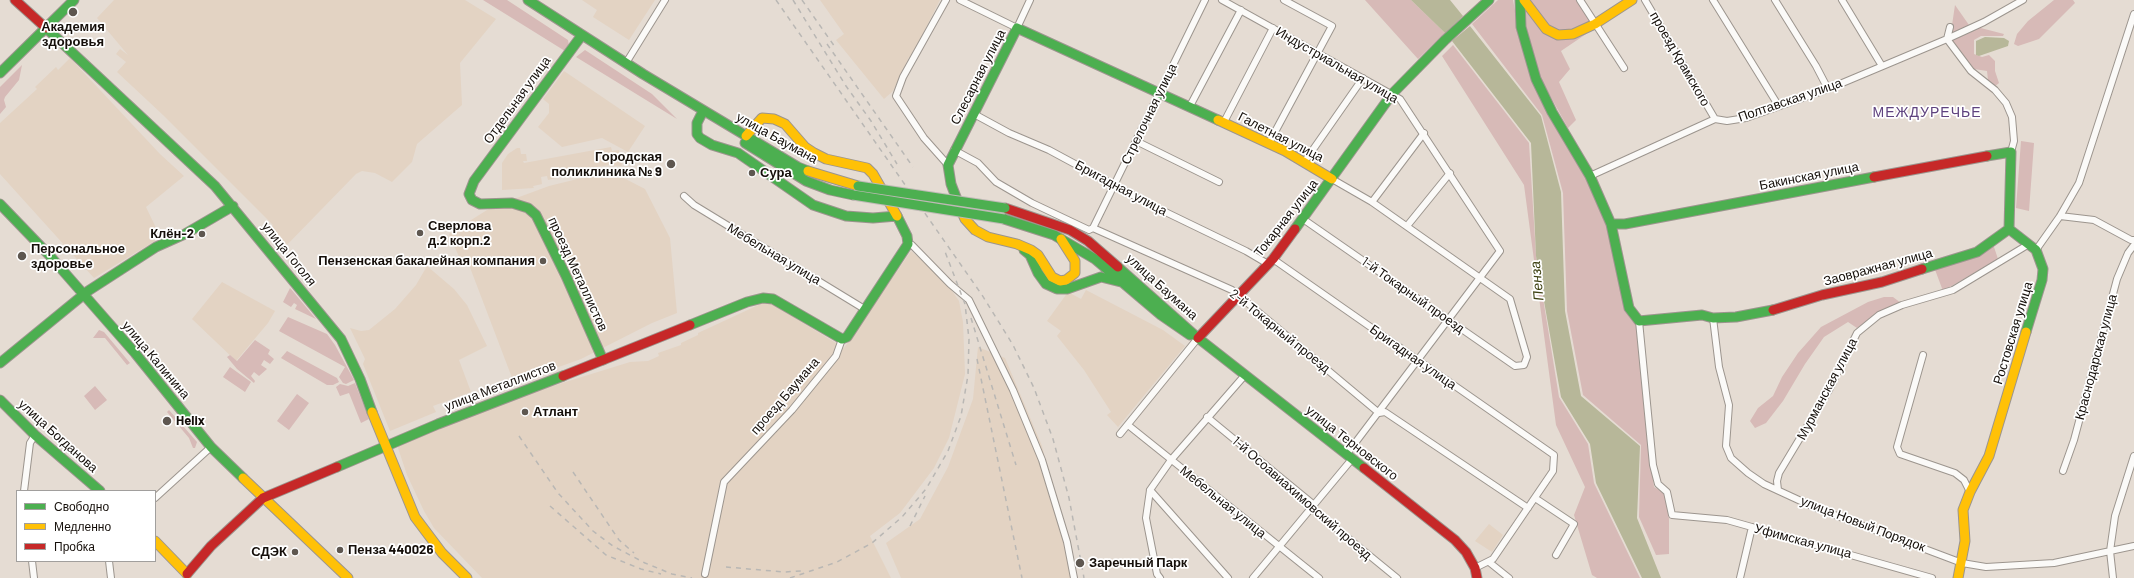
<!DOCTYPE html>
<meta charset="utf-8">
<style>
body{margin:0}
#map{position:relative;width:2134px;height:578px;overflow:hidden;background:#e5dcd3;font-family:Barlow,sans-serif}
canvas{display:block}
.legend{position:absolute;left:16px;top:490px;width:140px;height:72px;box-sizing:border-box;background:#fff;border:1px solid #a19f9d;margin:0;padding:5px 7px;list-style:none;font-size:12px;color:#150f0a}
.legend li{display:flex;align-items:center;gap:8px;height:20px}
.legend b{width:20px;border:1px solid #a19f9d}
</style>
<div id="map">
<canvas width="2134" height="578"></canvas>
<ul class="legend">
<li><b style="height:5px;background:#4caf50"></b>Свободно</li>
<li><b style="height:5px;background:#ffc107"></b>Медленно</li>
<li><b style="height:5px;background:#c62828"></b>Пробка</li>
</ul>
</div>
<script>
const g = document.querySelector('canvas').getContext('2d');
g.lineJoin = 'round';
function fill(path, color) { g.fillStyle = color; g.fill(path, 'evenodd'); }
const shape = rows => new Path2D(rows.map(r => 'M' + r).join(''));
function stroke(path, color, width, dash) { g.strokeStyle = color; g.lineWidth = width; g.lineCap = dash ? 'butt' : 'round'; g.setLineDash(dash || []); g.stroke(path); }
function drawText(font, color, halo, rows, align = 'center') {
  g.font = font + ' Barlow,sans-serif'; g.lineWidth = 3.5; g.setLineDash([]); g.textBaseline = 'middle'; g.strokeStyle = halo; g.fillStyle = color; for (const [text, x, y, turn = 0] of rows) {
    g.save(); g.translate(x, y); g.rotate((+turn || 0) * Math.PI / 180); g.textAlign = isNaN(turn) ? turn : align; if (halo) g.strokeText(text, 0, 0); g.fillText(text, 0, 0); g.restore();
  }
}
fill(shape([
 [114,0,465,0,496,19,460,63,462,105,417,144,412,162,392,182,375,173,362,171,356,174,283,249,268,230,273,225,163,115,117,72,126,62,116,54,120,49,128,55,97,18],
 [582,0,655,0,629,40,593,17,597,10],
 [820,0,940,0,911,57,909,57,893,91,884,99,836,40,844,34],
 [70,58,160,154,184,176,146,207,159,234,153,237,155,241,94,278,0,174,0,123,37,89,35,87,56,67,58,70],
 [564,71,645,126,628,152,602,138,562,147,538,127,549,113,549,104,543,99],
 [611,147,612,151,619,150,622,166,609,165,591,168,592,172,563,177,562,173,556,174,556,178,548,180,547,176,541,177,542,184,533,186,534,188,502,190,502,163,508,154,517,148,520,148,521,154,526,154,527,161,523,161,524,163],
 [610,171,645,189,670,238,677,313,652,323,581,359,514,383,466,257,460,259,449,234,487,210,503,203,549,186],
 [911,251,944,279,959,301,963,322,965,374,949,438,934,468,900,513,870,536,891,578,482,578,434,528,424,511,407,475,397,445,527,394,630,362,648,361,659,356,658,353,681,345,681,343,698,335,698,333,767,301,844,348],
 [427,266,454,289,467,305,487,346,459,360,471,392,433,406,436,412,390,431,363,364,365,359,350,328,361,331,369,330,395,309,416,285],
 [222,282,275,311,268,323,236,361,192,319],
 [1086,290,1163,330,1185,346,1118,427,1107,415,1111,412,1084,370,1057,336,1061,331,1047,321,1068,292,1081,299],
 [978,347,1005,358,1042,446,1074,578,901,578,886,543,920,519,948,467,973,399],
 [1489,524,1503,535,1492,552,1475,541]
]), '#e3d3c3');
fill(shape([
 [483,0,507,0,568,40,569,46,565,51],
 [1365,0,1411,0,1445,33,1418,59],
 [1498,0,1513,0,1517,21,1542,102,1591,184,1611,234,1637,322,1654,487,1666,494,1669,519,1669,554,1656,555,1639,517,1641,445,1583,395,1567,311,1563,193,1542,115,1472,24],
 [1529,0,1577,0,1591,22,1572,31,1560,31,1548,25],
 [2054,0,2073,0,2075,3,2039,39,2018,46,2014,44,2017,34,2028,21],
 [1524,3,1555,38,1595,28,1561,51,1570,69,1559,82,1576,120,1568,128,1538,74,1525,28],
 [1955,5,1969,25,2004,34,2003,36,1981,36,1974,40,1974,54,1982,57,1989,55,1995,61,1995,71,1999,83,1994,87,1988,80,1987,71,1974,69,1953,42,1951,32],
 [1453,45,1529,143,1536,255,1559,397,1588,444,1594,483,1640,578,1597,578,1592,575,1574,515,1585,487,1556,425,1524,185,1442,56],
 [585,50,652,94,677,119,576,57],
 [22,65,19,80,5,97,4,100,6,107,0,114,0,87],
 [2021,141,2034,143,2029,211,2016,208],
 [1993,244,1998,259,1943,291,1934,267],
 [290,288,291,289,316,319,295,309,297,305,294,303,291,307,283,302],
 [1884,297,1893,297,1901,303,1878,313,1857,328,1848,322,1824,337,1805,364,1783,401,1766,423,1755,428,1750,421,1758,408,1773,396,1782,377,1798,353,1821,327,1868,302],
 [288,317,327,334,335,345,354,380,346,384,343,383,339,377,345,367,279,331],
 [99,330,104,332,130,363,127,365,105,338,93,338],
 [255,340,270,350,268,354,274,359,270,364,264,360,261,365,267,369,259,376,254,372,251,376,255,381,254,383,237,369,227,357,230,355,237,361],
 [287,351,337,378,339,382,333,385,327,385,281,358],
 [230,367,251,382,245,392,223,377],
 [355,383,369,419,361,423,349,393,340,396,336,387,340,384,348,386],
 [95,386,107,400,95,410,84,396],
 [297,394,309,403,289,430,277,421],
 [169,410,197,442,195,448,193,448,189,438,167,412]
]), '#d7bab7');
fill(shape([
 [1411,0,1450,0,1463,16,1445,33],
 [1470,26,1541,116,1561,192,1565,311,1581,396,1640,446,1637,518,1661,578,1642,578,1596,483,1590,444,1561,397,1536,256,1531,143,1452,41],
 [1985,37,2004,38,2009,41,2008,46,1979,56,1976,55,1976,41]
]), '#b7b799');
const street = shape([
 [946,0,903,77,896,96,924,138,948,165],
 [960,0,1017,28,1030,0],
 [1222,0,1400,99,1500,251,1346,455],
 [1580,0,1624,68],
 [1645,0,1715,119],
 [1713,0,1778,105],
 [1775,0,1816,66,1828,89],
 [1842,0,1882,66],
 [1947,39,1971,71,1995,90,2006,103,2012,117,2014,141,2011,152],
 [1947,39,1950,27],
 [626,63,665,0],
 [1190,106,1241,10],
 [974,114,1009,133,1049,150,1151,205,1246,251,1268,264],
 [1224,122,1273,28],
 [1136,141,1219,182],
 [1269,143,1332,26,1284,0],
 [954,150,978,163,996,182,1032,203,1089,230,1093,228,1232,290,1379,413,1385,412,1528,508],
 [1305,161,1363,78],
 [1590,176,1715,119,1727,121,1746,118,1828,89,1947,39,1984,22,2023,0],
 [684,196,694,205,866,310],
 [1372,202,1424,133],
 [2060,216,2094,220,2131,240,2134,240],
 [1303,219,1515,366,1524,365,1527,357,1510,299,1372,202,1332,179],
 [1407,226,1450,173],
 [1093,228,1205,0],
 [908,244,912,245,950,284,969,300,1013,390,1042,460,1067,542,1074,578],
 [2036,250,2060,216,2079,183,2134,14],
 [1273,259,1554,455,1553,471,1493,559,1475,568],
 [1713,318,1719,367,1729,405,1726,446,1731,458,1748,473,1764,484,1816,508,1962,563,1986,567,2054,563,2134,546],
 [1639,321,1653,465,1658,484,1667,492,1672,515,1727,520,1932,578],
 [1923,355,1897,447,1900,454,1955,473,1964,480,1970,492],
 [1207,417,1313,504,1315,511,1397,578],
 [1128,425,1319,578],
 [1120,434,1198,338],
 [2063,471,2074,440,2117,279,2128,253,2134,245],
 [1150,490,1228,578],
 [1778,490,1777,481,1779,473,1829,390,1857,333,1879,315,1902,305,1953,290,2029,244],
 [24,491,30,443,35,435],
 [155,498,211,447],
 [1535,498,1574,524,1556,555],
 [32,561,34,578],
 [109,561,111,578],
 [1489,562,1509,578],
 [705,574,724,482,792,410,836,356,842,339],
 [1160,578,1157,574,1146,518,1150,490,1171,460,1245,375],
 [1253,578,1352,459],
 [1740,578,1752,527],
 [2113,578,2110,551,2115,516,2134,456]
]);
const fast = shape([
 [528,0,643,74,798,167,808,171],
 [1520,0,1521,27,1536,79,1552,112,1590,176,1611,224,1629,308,1639,321,1702,315,1713,318,1736,317,1773,310],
 [46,28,215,186,341,339,360,379,372,412],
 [582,35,474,181,469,194,472,200,480,204,512,203,528,208,536,215,566,276,603,360],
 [0,73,74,0],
 [745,143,806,181,830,190,853,195],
 [1987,156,2011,152,2009,229],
 [0,204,50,256,135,353,211,447,243,478],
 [961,210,951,184,948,165,1017,28,1218,120],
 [1004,219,1054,235,1095,259,1161,315,1190,335],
 [1611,224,1625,224,1874,177],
 [1295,229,1392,94,1445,40,1489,0],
 [2009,229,2036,250,2043,269,2042,280,2026,332],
 [1024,250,1030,255,1038,273,1046,284,1057,289,1067,289,1101,277,1121,282],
 [1118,267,1198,338,1364,468],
 [1922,269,1977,252,2009,229],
 [690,325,747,302,763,298,773,299,842,339,847,337,908,244,907,236,897,216,873,218,846,216,813,205,738,153,712,145,700,138,697,134,697,123,701,115],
 [0,363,88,291,156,247,185,234,233,206],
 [0,400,35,435,100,491],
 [337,467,438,424,563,376]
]);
const slow = shape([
 [1524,0,1546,29,1558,35,1573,34,1595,24,1632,0],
 [1218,120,1285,151,1332,179],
 [746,136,762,118,774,119,785,124,805,147,814,153,826,159,867,168,873,174,897,216],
 [808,171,858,186],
 [961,210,965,219,975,230,988,237,1017,244,1031,250,1038,255,1052,277,1060,281,1066,280,1075,273,1075,261,1061,239],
 [372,412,415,517,442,553,467,578],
 [243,478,348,578],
 [155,541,187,574],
 [1958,578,1965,541,1963,510,1970,492,1989,456,2026,332]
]);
const jam = shape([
 [15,0,46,28],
 [1874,177,1987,156],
 [1005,208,1070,230,1088,241,1118,267],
 [1773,310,1822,295,1882,282,1922,269],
 [1198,338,1273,259,1295,229],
 [563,376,690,325],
 [1364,468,1455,540,1466,552,1475,568,1477,578],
 [187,574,211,546,263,498,337,467]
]);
stroke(street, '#9c958e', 8);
stroke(fast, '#9c958e', 11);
stroke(slow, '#9c958e', 11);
stroke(jam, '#9c958e', 11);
stroke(street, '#fbfaf8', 6);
stroke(fast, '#4caf50', 9);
stroke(slow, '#ffc107', 9);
stroke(jam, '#c62828', 9);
stroke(shape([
 [776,0,982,295,1013,345,1034,388,1053,439,1069,498,1084,578],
 [793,0,846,86,871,121,897,164],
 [802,0,835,47],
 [827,44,913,167],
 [971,318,1016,465],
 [977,359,1022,578],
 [519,436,558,493,593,531,613,546,645,563,672,574,692,578],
 [573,472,619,540,634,553],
 [550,506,606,555,641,569,661,574],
 [910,526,925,496],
 [726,567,784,572,802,571],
 [790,578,837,562,872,543,902,517,926,489,948,451,961,416,968,375,969,339,965,304,944,249]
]), '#b9b7b4', 1.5, [5, 5]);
const fastBridge = shape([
 [858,186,1005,208],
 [853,195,1004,219]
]);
stroke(fastBridge, '#beb9b5', 11, []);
stroke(fastBridge, '#4caf50', 9);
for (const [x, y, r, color] of [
 [73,12,5,"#5e5750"],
 [671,164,5,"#5e5750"],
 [752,173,4,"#5e5750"],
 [420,233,4,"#5e5750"],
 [202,234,4,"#5e5750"],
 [22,256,5,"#5e5750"],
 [543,261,4,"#5e5750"],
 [525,412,4,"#5e5750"],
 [167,421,5,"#5e5750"],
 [340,550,4,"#5e5750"],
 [295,552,4,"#5e5750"],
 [1080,563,5,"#5e5750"]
]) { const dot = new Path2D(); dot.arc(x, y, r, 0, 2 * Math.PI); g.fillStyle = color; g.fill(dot); stroke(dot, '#fff', 1.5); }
drawText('bold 13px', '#150f0a', '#fff', [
 ["Академия",73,27,"center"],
 ["здоровья",73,42,"center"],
 ["Городская",662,157,"right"],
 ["поликлиника № 9",662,172,"right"],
 ["Сура",760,173],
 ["Сверлова",428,226],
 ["д.2 корп.2",428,241],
 ["Клён-2",194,234,"right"],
 ["Персональное",31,249],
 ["здоровье",31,264],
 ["Пензенская бакалейная компания",535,261,"right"],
 ["Атлант",533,412],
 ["Helix",176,421],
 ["Пенза 440026",348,550],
 ["СДЭК",287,552,"right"],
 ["Заречный Парк",1089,563]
], 'left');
drawText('13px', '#150f0a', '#fff', [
 ["проезд Крамского",1680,59,60],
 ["Индустриальная улица",1337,65,30],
 ["Слесарная улица",978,77,-63],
 ["Отдельная улица",517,100,-54],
 ["Полтавская улица",1790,100,-19],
 ["Стрелочная улица",1149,114,-64],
 ["Галетная улица",1281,137,27],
 ["улица Баумана",777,138,29],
 ["Бакинская улица",1809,176,-11],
 ["Бригадная улица",1121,188,28],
 ["Токарная улица",1286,218,-52],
 ["улица Гоголя",289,254,51],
 ["Мебельная улица",774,254,31],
 ["Заовражная улица",1878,267,-15],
 ["проезд Металлистов",578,274,65],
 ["улица Баумана",1162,287,42],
 ["1-й Токарный проезд",1413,295,35],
 ["2-й Токарный проезд",1280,331,39],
 ["Ростовская улица",2013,333,-73],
 ["Бригадная улица",1413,357,35],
 ["Краснодарская улица",2096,357,-75],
 ["улица Калинина",156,360,50],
 ["улица Металлистов",500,386,-21],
 ["Мурманская улица",1827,389,-62],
 ["проезд Баумана",785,396,-49],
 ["улица Богданова",58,436,42],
 ["улица Терновского",1352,443,38],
 ["1-й Осоавиахимовский проезд",1302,498,41],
 ["Мебельная улица",1223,502,39],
 ["улица Новый Порядок",1863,524,21],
 ["Уфимская улица",1803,541,15]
]);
g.letterSpacing = '1px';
drawText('14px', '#5e427e', '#fff', [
 ["МЕЖДУРЕЧЬЕ",1927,112]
]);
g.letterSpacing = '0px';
drawText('italic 14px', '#3d4010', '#fff', [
 ["Пенза",1537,281,-95]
]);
</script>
